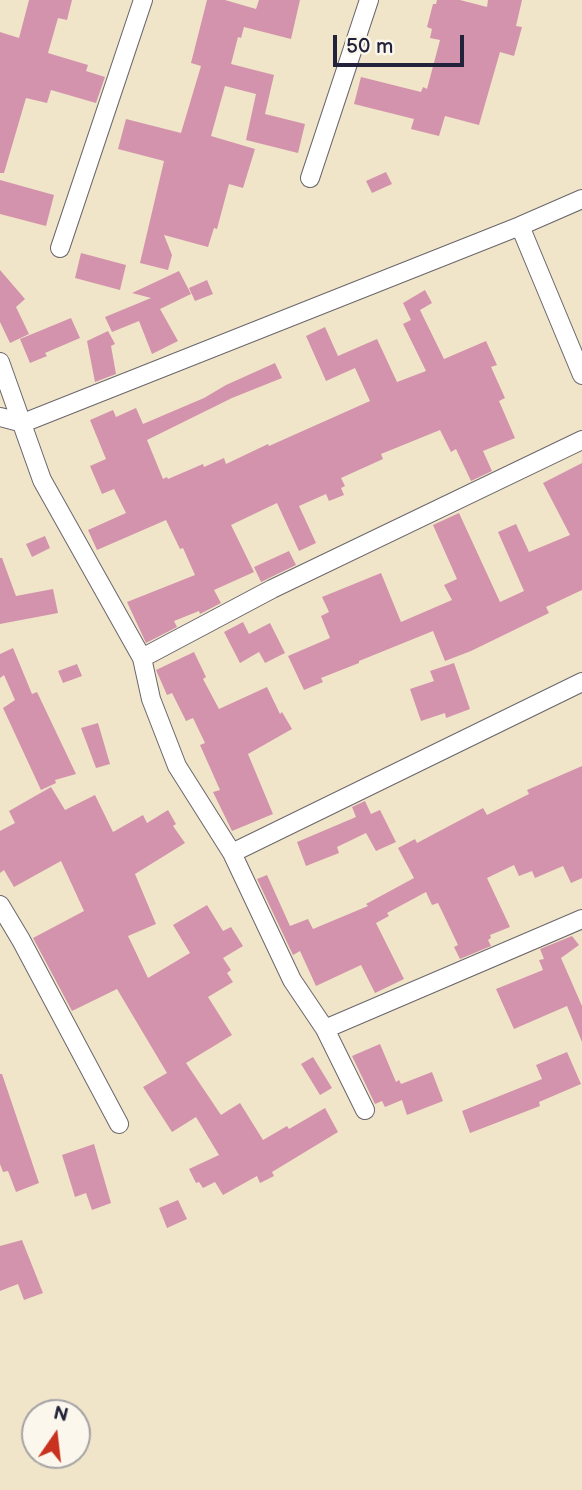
<!DOCTYPE html>
<style>
body{margin:0}
#map{position:relative;width:582px;height:1490px;overflow:hidden;background:#f0e5c8;font-family:"Balsamiq Sans",sans-serif}
canvas{display:block}
.north{position:absolute;left:21px;top:1399px;width:70px;height:70px;box-sizing:border-box;background:#fbf7ec;border:2px solid #a4a2a5;border-radius:50%;rotate:14deg;font-size:19px;font-weight:700;line-height:28px;text-align:center;color:#22223b}
.north::after{content:'';display:block;margin:auto;width:24px;height:32px;background:#c8321e;clip-path:polygon(50% 0,100% 100%,50% 72%,0 100%)}
.scale{position:absolute;left:333px;top:35px;width:131px;height:32px;box-sizing:border-box;border:4px solid #22223b;border-top:0;padding-left:9px;font-size:21px;line-height:24px;white-space:nowrap;color:#22223b;-webkit-text-stroke:5px #fbf7ec;paint-order:stroke}
</style>
<div id="map">
<canvas width="582" height="1490"></canvas>
<div class="north">N</div>
<div class="scale">50 m</div>
</div>
<script>
const g = document.querySelector('canvas').getContext('2d');
g.lineJoin = 'round';
function fill(path, color) { g.fillStyle = color; g.fill(path, 'evenodd'); }
const shape = rows => new Path2D(rows.map(r => 'M' + r).join(''));
function stroke(path, color, width, dash) { g.strokeStyle = color; g.lineWidth = width; g.lineCap = dash ? 'butt' : 'round'; g.setLineDash(dash || []); g.stroke(path); }
fill(shape([
 [29,0,72,0,67,20,58,18,48,53,88,65,86,71,105,77,96,103,51,90,47,103,26,98,4,173,0,173,0,32,19,38],
 [207,0,225,0,256,9,259,0,300,0,291,39,244,27,241,38,238,37,231,64,274,75,265,114,305,124,298,153,246,140,256,94,225,86,211,136,255,149,243,188,229,184,217,229,214,228,208,247,164,235,172,255,168,270,140,263,164,161,118,149,126,119,181,133,201,66,191,63],
 [437,0,460,0,487,7,488,0,522,0,516,26,522,27,514,56,500,52,479,125,445,116,439,136,411,129,414,119,354,104,361,77,421,92,423,87,427,89,440,40,430,38,432,29,427,27,433,4,436,4],
 [386,172,392,184,372,193,366,181],
 [0,180,54,195,46,226,0,214],
 [81,253,126,265,120,290,75,278],
 [0,270,25,299,16,307,29,334,10,343,0,322],
 [179,271,191,294,160,309,178,341,152,354,139,321,112,332,105,317,151,298,132,293],
 [207,280,213,294,195,301,189,288],
 [425,290,432,303,420,310,444,359,486,341,497,365,491,367,505,398,499,401,515,438,483,451,492,471,471,481,456,449,451,452,440,430,381,454,383,459,341,478,345,486,341,488,344,495,329,501,326,494,299,506,316,543,299,551,277,503,231,525,254,572,214,590,221,603,200,614,199,611,174,621,177,627,146,643,127,602,195,575,183,548,180,549,166,520,97,550,88,530,126,513,114,489,102,494,90,466,106,459,90,420,113,410,116,417,136,408,143,424,204,398,226,385,275,363,282,378,232,398,147,440,163,479,167,477,168,479,203,464,204,467,224,458,226,464,268,444,269,446,370,401,355,368,326,381,306,336,325,327,338,356,377,339,397,382,426,371,403,324,411,320,403,303],
 [71,318,80,338,45,353,47,356,30,363,20,339],
 [108,331,115,344,111,346,116,374,95,382,87,341],
 [582,463,582,590,546,607,549,613,471,651,445,661,433,631,359,661,359,663,321,678,323,682,304,690,288,656,330,638,321,616,329,612,322,597,381,573,401,622,452,600,444,585,457,579,433,525,459,513,500,602,524,591,498,532,516,524,529,552,570,535,543,483],
 [45,536,50,548,32,557,26,544],
 [289,551,296,565,261,582,254,567],
 [0,558,2,558,16,596,53,589,58,613,0,624],
 [243,622,249,634,270,623,285,653,265,663,259,652,240,663,224,632],
 [13,648,32,694,37,692,76,774,55,780,56,783,41,790,3,708,15,700,4,675,0,678,0,654],
 [194,652,206,677,203,679,219,709,267,687,280,714,282,712,292,729,248,754,273,814,232,831,213,792,220,790,200,745,205,743,193,718,186,721,172,693,167,695,156,670],
 [454,663,470,709,446,718,445,713,421,721,410,689,434,681,430,671],
 [77,664,82,676,63,683,58,671],
 [98,723,110,764,96,768,81,728],
 [582,766,582,878,571,883,563,866,535,878,532,871,519,876,514,865,487,878,510,927,490,935,491,938,488,940,491,946,460,959,454,947,458,945,438,903,432,905,426,892,387,913,389,916,376,923,404,979,375,993,361,965,316,986,300,951,293,955,257,879,267,875,290,926,308,919,313,929,368,906,366,904,414,878,398,848,415,839,417,843,483,808,487,815,529,794,527,790],
 [51,787,65,810,95,795,113,832,143,815,147,823,168,810,176,824,173,826,185,843,135,874,156,924,128,936,148,978,190,953,173,925,207,905,223,931,231,927,243,946,223,958,231,970,227,973,233,982,208,997,232,1035,186,1063,221,1115,240,1103,263,1140,287,1126,289,1129,325,1108,338,1132,272,1172,274,1176,260,1183,257,1176,223,1195,215,1182,203,1188,199,1182,196,1183,189,1169,219,1155,196,1117,172,1132,143,1087,167,1073,117,989,72,1011,33,938,84,911,61,861,14,887,4,870,0,873,0,831,15,823,9,811],
 [365,801,371,814,380,810,396,842,376,851,366,833,337,847,339,853,306,866,297,842,356,817,352,807],
 [572,936,579,945,561,958,582,1006,582,1042,567,1006,514,1029,496,989,543,970,539,960,544,959,540,949],
 [380,1044,396,1082,399,1080,401,1084,432,1072,443,1101,407,1115,402,1100,385,1107,382,1101,375,1104,352,1056],
 [567,1052,581,1084,539,1102,540,1106,470,1133,462,1111,542,1079,536,1065],
 [313,1057,332,1088,320,1095,301,1064],
 [0,1074,2,1074,39,1183,16,1192,8,1171,3,1172,0,1164],
 [94,1144,111,1203,92,1210,86,1193,75,1197,62,1155],
 [178,1200,187,1219,167,1228,159,1208],
 [22,1240,43,1293,24,1300,18,1284,0,1291,0,1246]
]), '#d393ad');
const minor = shape([
 [310,178,369,0],
 [520,226,582,375],
 [60,248,143,0],
 [0,362,42,480,142,658,151,699,177,766,232,853,292,980,325,1029,365,1110],
 [0,417,23,423,520,226,582,199],
 [142,658,272,589,582,440],
 [232,853,582,682],
 [0,905,21,940,119,1124],
 [325,1029,582,919]
]);
stroke(minor, '#6a666c', 20);
stroke(minor, '#fff', 18);
</script>
